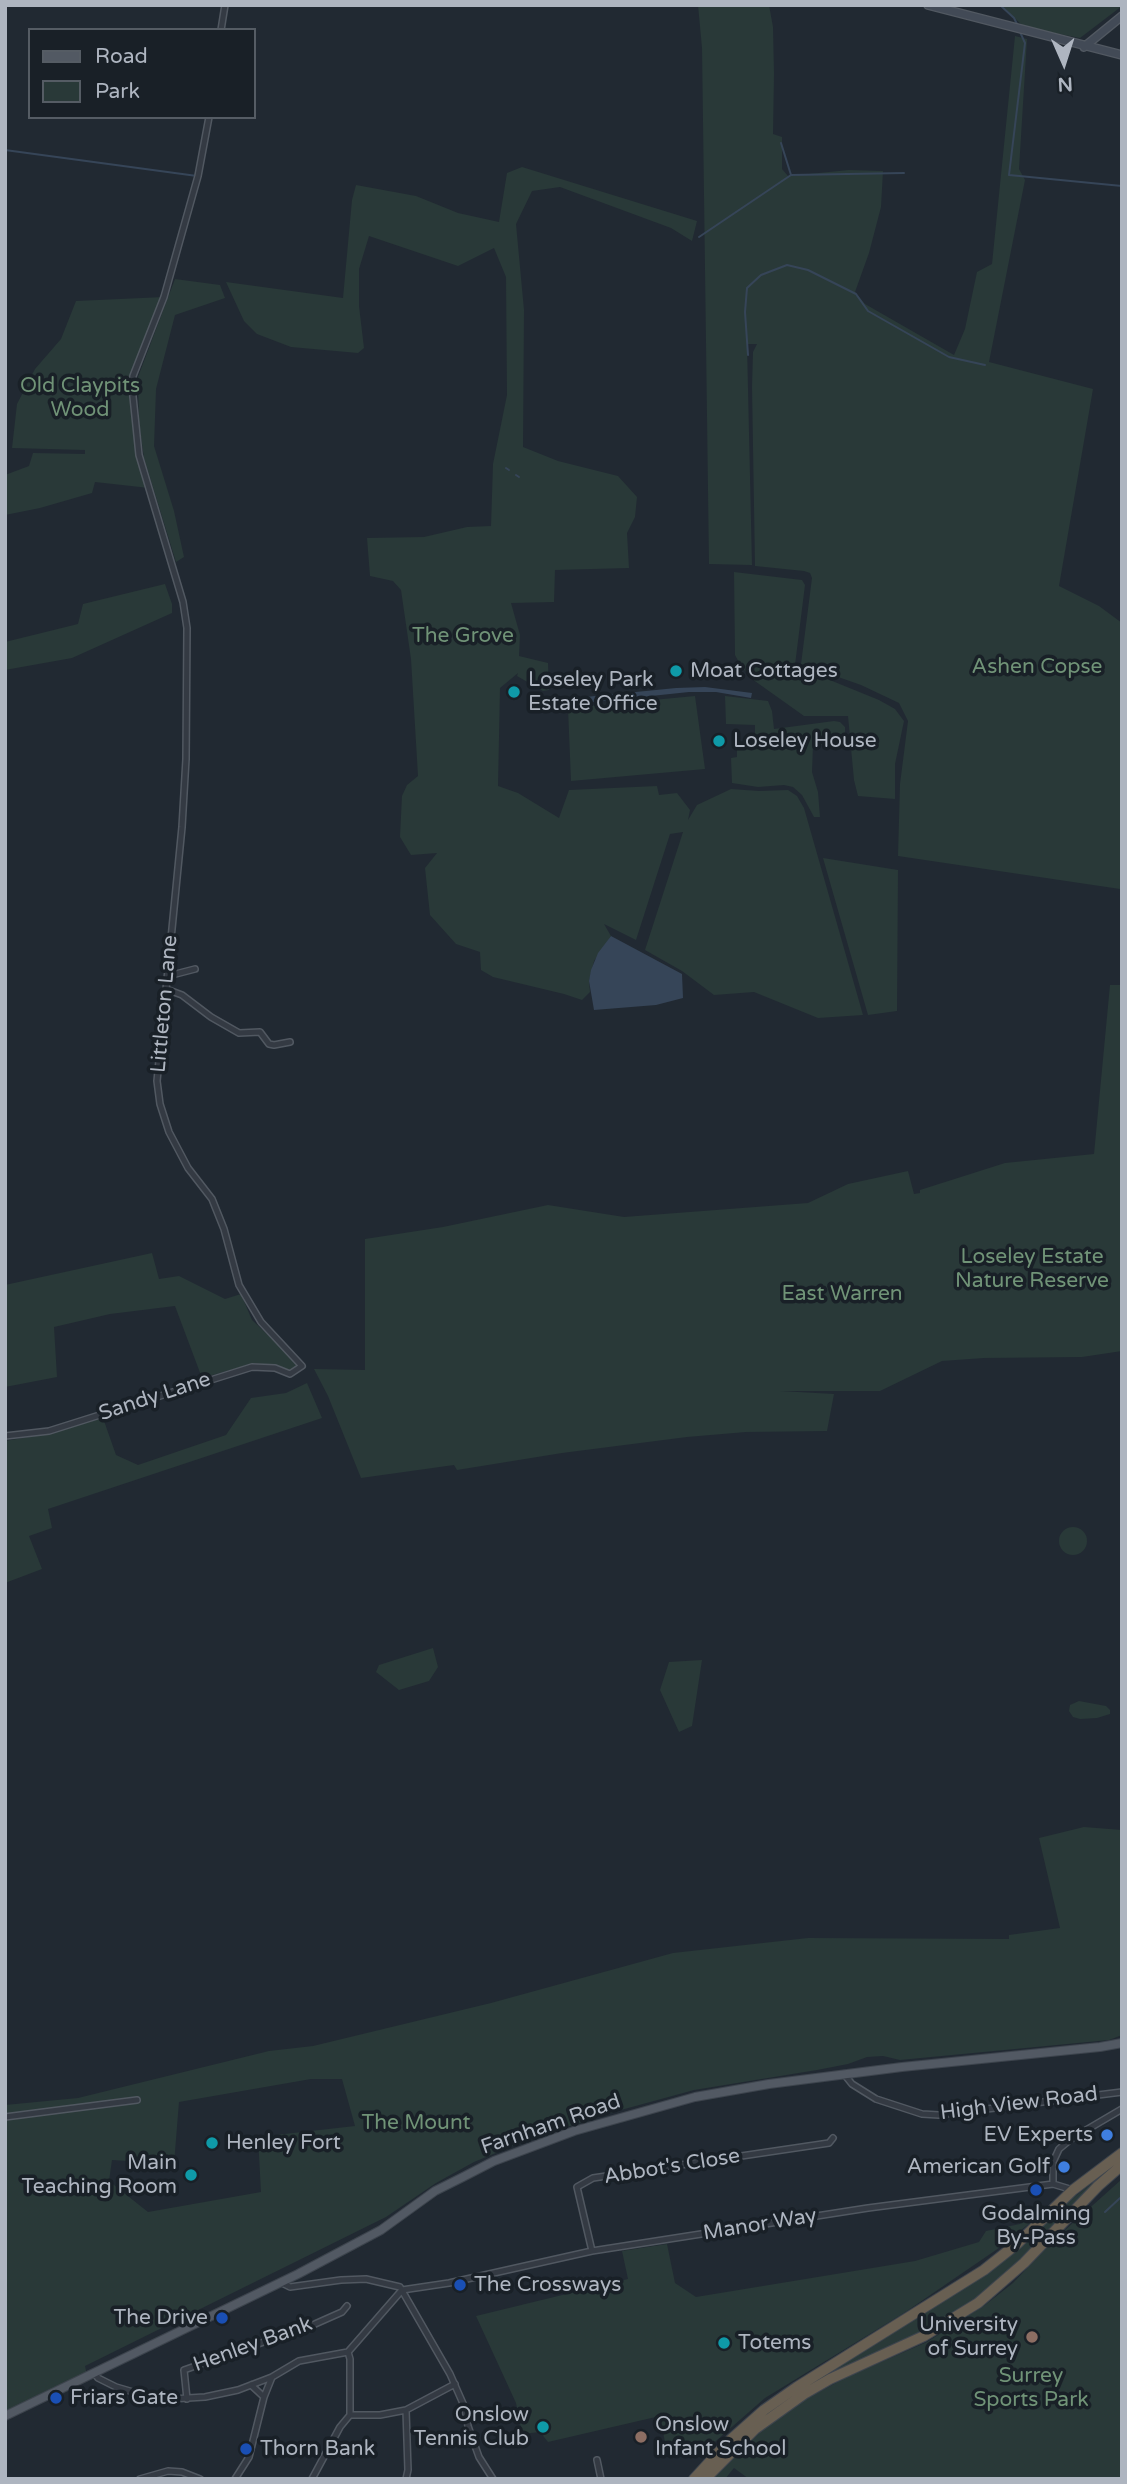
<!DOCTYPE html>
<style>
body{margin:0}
#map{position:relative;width:1127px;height:2484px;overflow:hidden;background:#212932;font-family:"Varela Round",sans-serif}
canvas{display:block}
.frame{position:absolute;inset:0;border:7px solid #aeb5c0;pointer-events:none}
.legend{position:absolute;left:28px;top:28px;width:228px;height:91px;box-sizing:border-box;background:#192027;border:2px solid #555c64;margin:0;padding:9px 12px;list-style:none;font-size:21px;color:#aeb5c0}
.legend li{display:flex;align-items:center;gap:14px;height:35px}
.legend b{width:35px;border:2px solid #555c64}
.north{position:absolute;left:1029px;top:28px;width:70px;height:70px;-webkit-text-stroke:5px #192027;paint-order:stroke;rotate:177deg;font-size:19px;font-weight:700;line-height:28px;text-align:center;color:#aeb5c0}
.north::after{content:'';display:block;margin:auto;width:24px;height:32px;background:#aeb5c0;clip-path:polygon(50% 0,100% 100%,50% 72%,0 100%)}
</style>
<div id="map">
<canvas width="1127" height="2484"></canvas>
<div class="frame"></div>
<ul class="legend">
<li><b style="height:9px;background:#525963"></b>Road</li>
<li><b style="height:19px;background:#293938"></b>Park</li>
</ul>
<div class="north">N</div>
</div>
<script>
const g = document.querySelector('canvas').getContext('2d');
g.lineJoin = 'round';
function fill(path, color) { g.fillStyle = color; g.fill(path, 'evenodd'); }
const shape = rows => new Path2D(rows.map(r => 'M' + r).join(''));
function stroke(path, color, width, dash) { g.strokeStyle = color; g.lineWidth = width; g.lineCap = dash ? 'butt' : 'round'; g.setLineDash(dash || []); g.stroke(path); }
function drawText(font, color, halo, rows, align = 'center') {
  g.font = font + ' "Varela Round",sans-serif'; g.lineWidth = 7; g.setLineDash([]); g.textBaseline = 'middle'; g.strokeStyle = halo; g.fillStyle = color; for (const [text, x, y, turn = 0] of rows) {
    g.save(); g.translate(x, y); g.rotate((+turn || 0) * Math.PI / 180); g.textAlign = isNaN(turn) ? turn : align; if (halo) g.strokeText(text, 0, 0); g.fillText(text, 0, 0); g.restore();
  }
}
fill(shape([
 [698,5,769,5,773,27,774,74,773,134,782,137,782,169,788,176,849,170,883,171,881,207,869,253,855,292,865,304,954,355,965,329,977,272,992,264,1015,36,1027,39,1019,169,1025,180,989,362,1093,389,1059,586,1099,606,1122,623,1122,874,1120,889,898,856,900,784,908,721,899,703,861,685,801,664,812,578,810,573,804,571,755,566,752,387,753,352,757,344,747,344,752,565,709,564,702,48],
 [1001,5,1122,5,1122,6,1080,38,1024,27],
 [522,167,697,221,692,241,671,228,560,187,532,191,516,224,524,310,523,447,558,461,618,476,637,497,635,517,627,533,629,568,555,570,554,602,511,603,520,635,519,656,548,663,549,690,543,691,517,676,518,673,500,688,498,786,518,793,559,818,569,790,657,786,659,795,677,793,690,810,688,820,697,805,731,789,759,791,788,790,797,796,804,808,863,1015,818,1018,754,992,714,995,682,971,645,950,683,832,670,834,636,940,604,924,611,936,594,961,589,981,590,992,582,1000,564,994,493,977,481,970,480,952,456,944,430,915,425,868,437,853,411,855,400,837,402,796,407,785,418,776,411,659,401,590,393,581,370,576,367,538,424,537,467,527,491,526,493,464,507,395,506,277,494,248,458,266,369,236,359,269,359,306,364,348,358,353,291,347,257,334,244,321,226,282,343,298,352,200,356,185,416,196,458,213,499,222,507,173],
 [175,279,220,285,225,298,175,315,156,389,154,446,174,511,184,557,176,562,144,458,139,423,138,377],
 [164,297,133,376,133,418,149,488,95,482,92,493,40,508,5,515,5,475,29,466,33,453,85,454,85,450,12,448,17,404,35,369,61,339,76,301],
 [734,572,802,580,805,585,795,665,797,670,820,676,879,700,895,709,904,721,895,764,895,799,858,796,854,780,848,716,804,716,752,679,741,666,735,655],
 [165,584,172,604,172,613,72,658,5,670,5,642,78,624,83,604],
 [695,696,705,769,571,781,568,708],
 [725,696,768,701,772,711,774,729,834,721,840,722,845,727,845,745,813,745,812,772,818,792,820,817,814,817,802,795,793,787,784,785,758,787,732,783,731,758,737,757,737,743,755,742,755,725,726,724],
 [823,858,898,870,897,1011,868,1015],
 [1110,985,1122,985,1122,1351,1082,1357,984,1358,942,1361,880,1391,780,1391,834,1394,827,1431,746,1432,687,1437,562,1453,457,1470,454,1465,361,1478,328,1396,314,1369,365,1370,365,1239,443,1227,548,1205,624,1217,808,1203,848,1184,908,1171,914,1194,920,1193,920,1190,1005,1163,1094,1154],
 [152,1253,159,1279,179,1276,225,1299,241,1294,252,1320,299,1364,292,1370,255,1363,202,1378,175,1306,110,1314,54,1327,57,1377,5,1387,5,1285],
 [307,1383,322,1418,48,1509,52,1528,29,1536,42,1569,5,1583,5,1441,40,1435,103,1418,116,1455,138,1465,226,1435,251,1398,286,1393],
 '1059 1541a14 14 0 1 1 28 0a14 14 0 1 1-28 0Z',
 [433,1648,438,1667,429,1681,399,1690,376,1672,379,1665],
 [702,1660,692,1726,679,1732,660,1690,669,1662],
 [1079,1701,1106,1706,1110,1710,1110,1714,1097,1718,1080,1719,1073,1717,1069,1711,1070,1705],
 [1084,1827,1122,1830,1122,2035,1109,2040,900,2060,883,2056,867,2057,848,2064,817,2070,694,2090,599,2116,515,2145,474,2162,436,2183,386,2217,85,2366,87,2375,5,2414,5,2105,78,2098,269,2051,313,2046,491,2003,673,1953,808,1938,1009,1939,1009,1935,1060,1928,1039,1838],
 [311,2079,342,2079,355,2126,258,2137,261,2192,148,2212,109,2181,112,2160,174,2164,179,2102],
 [1122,2179,1122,2479,749,2479,734,2468,725,2479,712,2479,765,2427,802,2401,847,2377,927,2342,985,2305,1013,2283,1055,2239],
 [1096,2180,1021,2260,975,2299,953,2315,763,2418,762,2416,800,2389,986,2274,1021,2246,1064,2205],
 [1020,2217,1024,2217,1030,2223,996,2250,904,2313,765,2398,701,2454,667,2453,660,2416,548,2442,540,2432,522,2434,516,2403,476,2316,628,2279,622,2251,667,2244,675,2283,696,2297,915,2261,979,2242,986,2231,1020,2224]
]), '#293938');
fill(shape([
 [705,687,752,693,751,698,716,692,689,692,566,705,565,699,676,688],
 [611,936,682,974,683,998,656,1005,594,1010,589,981,591,970,598,953]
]), '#364558');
stroke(shape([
 [1000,5,1014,18,1017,24],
 [1020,32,1025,43,1009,175,1122,186],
 [781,143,791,175],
 [5,150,197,176],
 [699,237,791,175,904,173],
 [748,355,745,312,747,288,761,275,787,265,808,270,856,294,868,311,949,357,985,365],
 [506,468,509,470],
 [516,475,519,477],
 [1105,2212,1120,2198]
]), '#364558', 2);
const street = shape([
 [221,30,225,5],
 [168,976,195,969],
 [166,989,182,995,211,1017,239,1033,260,1032,269,1044,274,1045,290,1042],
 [5,1436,49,1431,252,1367,275,1368,290,1374,302,1366,261,1322,239,1285,224,1229,212,1199,188,1168,169,1132,160,1104,157,1081,182,827,186,759,187,628,183,602,139,455,132,387,133,376,164,297,198,176,209,117],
 [844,2074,852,2084,876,2099,922,2114,939,2115,1122,2092],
 [5,2117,137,2100],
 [1053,2184,1053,2162,1059,2149,1071,2139,1122,2109],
 [592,2251,577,2187,593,2178,829,2143,833,2138],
 [282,2283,290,2287,341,2280,366,2279,400,2287,450,2374,465,2408,468,2426,479,2457,493,2479],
 [94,2373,98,2378,116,2387,150,2397,171,2399,205,2397,238,2390,272,2377],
 [251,2385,264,2397],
 [187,2399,184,2370,315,2324,342,2312,347,2306],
 [406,2410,408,2470,406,2479],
 [350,2415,380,2415,406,2410,455,2384],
 [597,2460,601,2479],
 [140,2479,168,2471,182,2472,200,2479],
 [235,2479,249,2457,264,2397,272,2377,299,2361,348,2352,402,2290,449,2283,592,2251,868,2208,1053,2184,1073,2190],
 [312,2479,340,2427,350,2415,350,2359,348,2352]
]);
const secondary = shape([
 [928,5,1122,55],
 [1084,47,1122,16]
]);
const primary = shape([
 [5,2416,298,2274,381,2230,435,2191,463,2177,494,2161,574,2131,695,2097,769,2084,902,2067,1100,2047,1122,2043]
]);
const highway = shape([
 [694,2479,728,2442,764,2410,797,2387,984,2270,1018,2243,1073,2190,1122,2153],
 [705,2479,755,2429,804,2394,830,2379,924,2336,978,2303,1024,2263,1098,2186,1122,2165]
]);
stroke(street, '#515861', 8);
stroke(secondary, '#515861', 10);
stroke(primary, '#3d444d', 10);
stroke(highway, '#3e454e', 12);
stroke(street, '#343a43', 5);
stroke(secondary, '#424a56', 7);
stroke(primary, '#525963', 8);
stroke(highway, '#685f52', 10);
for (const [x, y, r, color] of [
 [676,671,7,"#0f9aa8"],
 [514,692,7,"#0f9aa8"],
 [719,741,7,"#0f9aa8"],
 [1107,2135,7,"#3f7fe0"],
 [212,2143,7,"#0f9aa8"],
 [1064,2167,7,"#3f7fe0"],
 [191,2175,7,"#0f9aa8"],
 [1036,2190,7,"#1a4fb4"],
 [460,2285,7,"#1a4fb4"],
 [222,2318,7,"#1a4fb4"],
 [1032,2337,7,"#8d6e63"],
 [724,2343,7,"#0f9aa8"],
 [56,2398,7,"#1a4fb4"],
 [543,2427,7,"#0f9aa8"],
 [641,2437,7,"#8d6e63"],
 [246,2449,7,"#1a4fb4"]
]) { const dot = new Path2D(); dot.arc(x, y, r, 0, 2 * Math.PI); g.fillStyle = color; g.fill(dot); stroke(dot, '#192027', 2.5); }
drawText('21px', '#709377', '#192027', [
 ["Old Claypits",80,386],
 ["Wood",80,410],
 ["The Grove",463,636],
 ["Ashen Copse",1037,667],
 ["Loseley Estate",1032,1257],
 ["Nature Reserve",1032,1281],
 ["East Warren",842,1294],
 ["The Mount",416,2123],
 ["Surrey",1031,2376],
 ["Sports Park",1031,2400]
]);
drawText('21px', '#aeb5c0', '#192027', [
 ["Moat Cottages",690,671],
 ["Loseley Park",528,680],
 ["Estate Office",528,704],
 ["Loseley House",733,741],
 ["EV Experts",1093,2135,"right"],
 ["Henley Fort",226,2143],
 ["Main",177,2163,"right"],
 ["Teaching Room",177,2187,"right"],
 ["American Golf",1050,2167,"right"],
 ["Godalming",1036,2214,"center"],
 ["By-Pass",1036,2238,"center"],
 ["The Crossways",474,2285],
 ["The Drive",208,2318,"right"],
 ["University",1018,2325,"right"],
 ["of Surrey",1018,2349,"right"],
 ["Totems",738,2343],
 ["Friars Gate",70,2398],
 ["Onslow",529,2415,"right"],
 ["Tennis Club",529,2439,"right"],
 ["Onslow",655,2425],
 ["Infant School",655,2449],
 ["Thorn Bank",260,2449]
], 'left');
drawText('21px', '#aeb5c0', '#192027', [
 ["Littleton Lane",165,1004,-85],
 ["Sandy Lane",155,1397,-18],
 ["High View Road",1019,2104,-7],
 ["Farnham Road",551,2125,-19],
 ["Abbot's Close",672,2167,-9],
 ["Manor Way",760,2225,-9],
 ["Henley Bank",253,2345,-20]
]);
</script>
